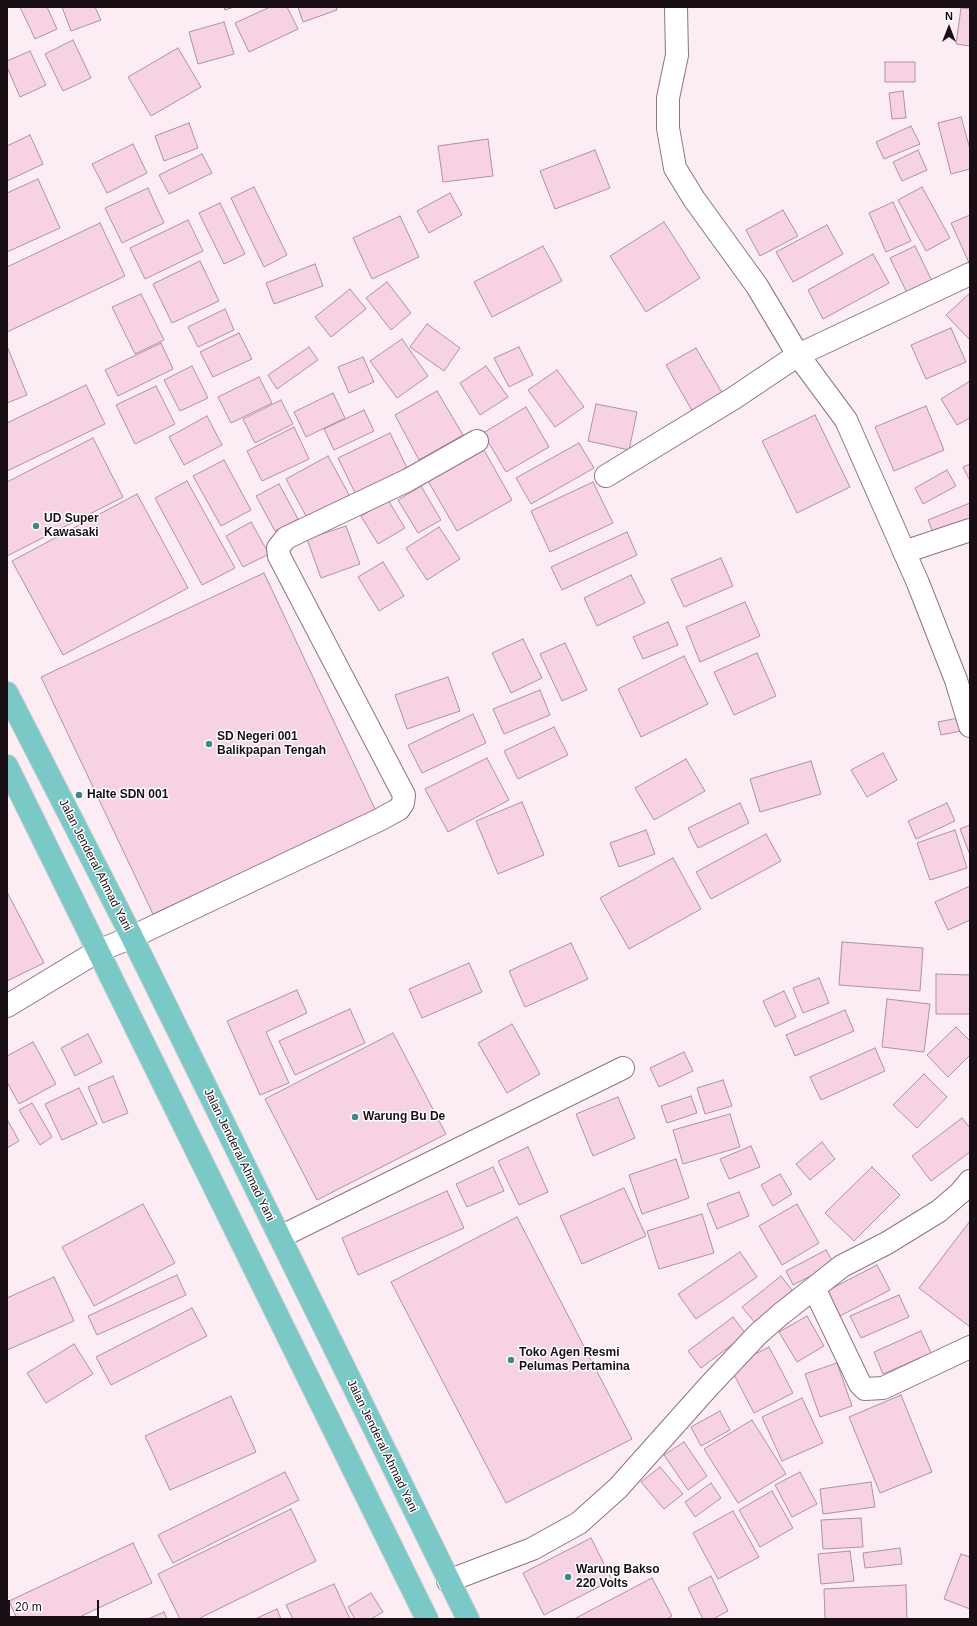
<!DOCTYPE html>
<style>
body{margin:0}
#map{position:relative;width:977px;height:1626px;overflow:hidden;background:#fcedf4;font-family:Helvetica,sans-serif}
canvas{display:block}
.frame{position:absolute;inset:0;border:8px solid #1a0e15;pointer-events:none}
.north{position:absolute;left:929px;top:8px;width:40px;height:40px;-webkit-text-stroke:3px #fff;paint-order:stroke;rotate:0deg;font-size:11px;font-weight:700;line-height:16px;text-align:center;color:#1a0e15}
.north::after{content:'';display:block;margin:auto;width:14px;height:18px;background:#1a0e15;clip-path:polygon(50% 0,100% 100%,50% 72%,0 100%)}
.scale{position:absolute;left:8px;top:1600px;width:91px;height:18px;box-sizing:border-box;border:2px solid #1a0e15;border-top:0;padding-left:5px;font-size:12px;line-height:14px;white-space:nowrap;color:#1a0e15;-webkit-text-stroke:3px #fff;paint-order:stroke}
</style>
<div id="map">
<canvas width="977" height="1626"></canvas>
<div class="frame"></div>
<div class="north">N</div>
<div class="scale">20 m</div>
</div>
<script>
const g = document.querySelector('canvas').getContext('2d');
g.lineJoin = 'round';
function fill(path, color) { g.fillStyle = color; g.fill(path, 'evenodd'); }
const shape = rows => new Path2D(rows.map(r => 'M' + r).join(''));
function stroke(path, color, width, dash) { g.strokeStyle = color; g.lineWidth = width; g.lineCap = dash ? 'butt' : 'round'; g.setLineDash(dash || []); g.stroke(path); }
function drawText(font, color, halo, rows, align = 'center') {
  g.font = font + ' Helvetica,sans-serif'; g.lineWidth = 3; g.setLineDash([]); g.textBaseline = 'middle'; g.strokeStyle = halo; g.fillStyle = color; for (const [text, x, y, turn = 0] of rows) {
    g.save(); g.translate(x, y); g.rotate((+turn || 0) * Math.PI / 180); g.textAlign = isNaN(turn) ? turn : align; if (halo) g.strokeText(text, 0, 0); g.fillText(text, 0, 0); g.restore();
  }
}
const building = shape([
 [20,7,47,7,57,29,35,39,20,7],
 [62,7,95,7,101,20,71,31,62,7],
 [224,7,234,7,225,10,224,7],
 [270,7,287,7,298,29,249,52,235,23,270,7],
 [298,7,336,7,337,10,303,22,298,7],
 [961,8,970,9,970,46,956,44,961,8],
 [224,22,234,54,198,64,189,32,224,22],
 [73,40,91,78,63,91,45,54,73,40],
 [178,48,201,87,151,116,128,77,178,48],
 [30,51,46,85,20,97,7,67,7,61,30,51],
 [885,62,915,62,915,82,885,82,885,62],
 [903,91,906,118,892,119,889,93,903,91],
 [961,117,970,149,970,169,951,174,938,123,961,117],
 [189,123,198,148,164,161,155,136,189,123],
 [911,126,920,144,884,159,876,142,911,126],
 [30,135,43,164,7,181,7,146,30,135],
 [488,139,493,176,443,182,438,146,488,139],
 [133,144,147,173,107,193,92,164,133,144],
 [595,150,610,188,555,209,540,171,595,150],
 [918,150,927,170,902,181,893,162,918,150],
 [202,154,212,173,169,194,159,175,202,154],
 [38,179,60,228,7,252,7,193,38,179],
 [254,187,287,255,264,267,231,198,254,187],
 [922,187,950,238,926,251,898,200,922,187],
 [148,188,164,223,122,243,105,208,148,188],
 [450,193,462,215,429,233,417,211,450,193],
 [893,202,911,241,886,252,869,213,893,202],
 [220,203,245,254,224,264,199,213,220,203],
 [783,210,798,236,760,256,746,230,783,210],
 [970,215,970,265,951,223,970,215],
 [400,216,419,257,372,279,353,238,400,216],
 [188,220,203,251,145,279,130,248,188,220],
 [664,222,700,278,646,312,610,256,664,222],
 [100,223,125,276,7,332,7,267,100,223],
 [827,225,843,254,793,282,776,252,827,225],
 [543,246,562,281,492,317,474,282,543,246],
 [915,246,932,281,907,293,890,258,915,246],
 [873,254,889,283,823,319,808,290,873,254],
 [200,261,219,301,172,323,153,284,200,261],
 [315,264,323,286,274,304,266,283,315,264],
 [387,282,411,313,391,330,366,298,387,282],
 [350,289,366,309,331,337,315,317,350,289],
 [970,293,970,340,946,315,970,293],
 [141,294,164,340,135,354,112,307,141,294],
 [225,309,234,330,198,347,188,327,225,309],
 [427,324,460,348,444,371,410,347,427,324],
 [951,328,966,362,926,379,911,345,951,328],
 [239,333,252,359,213,377,200,352,239,333],
 [402,339,428,376,397,398,370,361,402,339],
 [161,343,173,369,118,396,105,370,161,343],
 [7,346,27,395,7,403,7,346],
 [309,347,318,360,277,389,268,375,309,347],
 [519,347,533,375,509,387,494,358,519,347],
 [696,348,724,396,694,414,666,365,696,348],
 [363,357,374,382,349,393,338,367,363,357],
 [192,366,208,398,180,411,164,380,192,366],
 [486,366,508,397,480,415,460,383,486,366],
 [557,370,584,407,555,427,528,390,557,370],
 [259,377,272,403,231,423,218,397,259,377],
 [970,381,970,418,957,425,941,399,970,381],
 [86,385,105,424,7,471,7,423,86,385],
 [156,386,175,424,135,444,116,405,156,386],
 [437,391,463,435,419,460,395,415,437,391],
 [333,393,345,418,306,437,294,412,333,393],
 [281,400,293,424,255,443,243,419,281,400],
 [596,404,637,412,629,450,588,441,596,404],
 [926,406,944,450,894,471,875,427,926,406],
 [526,407,549,447,506,472,483,433,526,407],
 [364,410,374,431,334,450,324,429,364,410],
 [815,415,850,487,797,513,762,441,815,415],
 [207,416,222,445,184,465,169,437,207,416],
 [294,427,309,459,262,481,247,451,294,427],
 [390,433,411,476,359,501,338,458,390,433],
 [93,438,123,497,7,556,7,482,93,438],
 [579,443,594,468,531,504,516,478,579,443],
 [484,450,512,500,457,531,428,481,484,450],
 [328,456,353,502,311,525,286,479,328,456],
 [224,460,251,510,221,526,193,476,224,460],
 [970,464,970,481,963,467,970,464],
 [947,470,956,486,923,504,915,488,947,470],
 [187,481,235,568,202,585,155,498,187,481],
 [593,482,613,523,550,552,531,511,593,482],
 [279,484,298,519,275,531,256,496,279,484],
 [421,486,441,520,418,533,398,500,421,486],
 [137,494,188,588,63,655,12,561,137,494],
 [388,500,405,528,378,544,361,516,388,500],
 [970,503,970,522,935,537,928,520,970,503],
 [251,522,269,554,243,567,226,536,251,522],
 [346,526,360,564,321,578,307,539,346,526],
 [439,527,460,559,427,580,406,548,439,527],
 [627,532,637,555,562,590,551,567,627,532],
 [721,558,733,586,684,607,671,579,721,558],
 [383,562,404,596,379,611,358,577,383,562],
 [264,573,376,811,153,914,41,677,264,573],
 [631,575,645,603,597,626,584,598,631,575],
 [745,602,760,636,700,662,686,627,745,602],
 [668,622,678,645,643,659,633,637,668,622],
 [523,639,542,678,511,693,492,653,523,639],
 [565,643,587,690,562,701,540,654,565,643],
 [757,653,776,696,734,715,714,672,757,653],
 [684,656,708,704,641,737,618,689,684,656],
 [448,677,460,711,407,729,395,695,448,677],
 [540,690,550,715,504,734,493,709,540,690],
 [473,714,486,743,422,773,408,745,473,714],
 [963,717,966,730,941,735,938,722,963,717],
 [554,727,568,755,518,779,504,751,554,727],
 [883,753,897,780,867,797,851,770,883,753],
 [487,758,509,800,448,832,425,789,487,758],
 [686,759,705,791,654,820,635,788,686,759],
 [811,761,821,794,760,812,750,779,811,761],
 [522,802,544,855,498,874,476,821,522,802],
 [740,803,749,823,698,848,688,828,740,803],
 [947,803,955,821,916,839,908,821,947,803],
 [970,825,970,855,960,829,970,825],
 [646,830,655,854,619,867,610,843,646,830],
 [955,830,967,868,930,880,917,843,955,830],
 [766,834,781,861,711,899,696,872,766,834],
 [673,858,701,909,629,949,600,898,673,858],
 [970,886,970,920,948,930,935,902,970,886],
 [7,892,44,963,7,981,7,892],
 [842,942,923,948,920,991,839,985,842,942],
 [571,943,588,979,525,1007,509,971,571,943],
 [469,963,482,992,422,1018,409,989,469,963],
 [936,974,970,975,970,1014,936,1014,936,974],
 [819,978,829,1003,803,1013,793,988,819,978],
 [297,990,307,1013,266,1032,289,1083,260,1095,227,1021,297,990],
 [784,991,796,1017,775,1027,763,1001,784,991],
 [887,999,930,1004,924,1052,882,1047,887,999],
 [350,1009,365,1043,295,1075,279,1041,350,1009],
 [845,1010,854,1031,795,1056,786,1035,845,1010],
 [512,1024,540,1074,507,1093,478,1043,512,1024],
 [956,1027,970,1041,970,1055,948,1077,927,1055,956,1027],
 [393,1033,446,1134,317,1200,265,1099,393,1033],
 [88,1034,102,1062,75,1076,61,1048,88,1034],
 [33,1042,56,1084,19,1104,7,1082,7,1056,33,1042],
 [875,1048,885,1071,821,1100,810,1077,875,1048],
 [684,1052,693,1071,659,1087,650,1068,684,1052],
 [924,1074,947,1097,917,1128,893,1105,924,1074],
 [113,1076,128,1113,103,1123,88,1087,113,1076],
 [723,1080,732,1106,705,1114,697,1088,723,1080],
 [79,1088,97,1124,62,1140,45,1104,79,1088],
 [691,1096,697,1113,667,1123,661,1106,691,1096],
 [618,1097,635,1138,593,1156,576,1114,618,1097],
 [32,1103,52,1137,40,1145,19,1110,32,1103],
 [730,1114,740,1147,683,1164,673,1130,730,1114],
 [962,1118,970,1128,970,1152,931,1181,912,1156,962,1118],
 [7,1119,19,1141,7,1148,7,1119],
 [822,1142,835,1159,810,1180,796,1164,822,1142],
 [751,1146,760,1167,729,1179,720,1159,751,1146],
 [528,1147,548,1192,519,1205,498,1161,528,1147],
 [676,1159,689,1198,642,1214,629,1175,676,1159],
 [493,1167,504,1191,467,1207,456,1184,493,1167],
 [872,1167,900,1195,854,1241,825,1213,872,1167],
 [780,1174,792,1194,773,1206,761,1185,780,1174],
 [624,1188,646,1236,582,1264,560,1216,624,1188],
 [447,1191,464,1228,358,1275,342,1238,447,1191],
 [739,1192,749,1216,717,1229,707,1204,739,1192],
 [143,1204,175,1263,94,1306,62,1247,143,1204],
 [797,1204,819,1243,782,1265,759,1226,797,1204],
 [702,1214,714,1253,659,1269,647,1231,702,1214],
 [517,1217,632,1439,506,1503,391,1282,517,1217],
 [970,1221,970,1327,919,1288,970,1221],
 [826,1250,834,1264,793,1285,786,1271,826,1250],
 [740,1252,757,1277,696,1319,678,1294,740,1252],
 [877,1265,890,1290,840,1316,827,1291,877,1265],
 [177,1275,186,1295,97,1335,88,1316,177,1275],
 [781,1276,795,1294,756,1324,742,1307,781,1276],
 [54,1277,74,1321,7,1350,7,1298,54,1277],
 [899,1295,909,1317,861,1338,850,1316,899,1295],
 [192,1308,207,1336,111,1385,96,1357,192,1308],
 [807,1316,824,1346,797,1362,779,1332,807,1316],
 [733,1317,746,1334,701,1368,688,1351,733,1317],
 [921,1331,931,1353,883,1374,874,1352,921,1331],
 [74,1344,93,1374,46,1403,27,1373,74,1344],
 [769,1347,793,1393,754,1413,730,1367,769,1347],
 [837,1363,852,1406,820,1417,805,1374,837,1363],
 [901,1395,932,1472,880,1493,849,1417,901,1395],
 [231,1396,256,1452,170,1490,145,1436,231,1396],
 [802,1398,823,1443,782,1461,762,1417,802,1398],
 [720,1411,730,1430,701,1446,691,1427,720,1411],
 [752,1420,786,1474,738,1503,704,1449,752,1420],
 [684,1442,707,1476,688,1490,664,1455,684,1442],
 [660,1467,683,1494,664,1509,641,1482,660,1467],
 [285,1472,299,1500,173,1563,158,1535,285,1472],
 [800,1472,817,1504,792,1517,775,1485,800,1472],
 [871,1482,875,1507,823,1514,820,1489,871,1482],
 [711,1483,721,1498,695,1517,685,1502,711,1483],
 [772,1491,793,1528,760,1547,739,1510,772,1491],
 [291,1509,316,1561,198,1619,180,1619,158,1574,291,1509],
 [733,1511,759,1557,718,1579,693,1533,733,1511],
 [861,1518,863,1547,823,1549,821,1520,861,1518],
 [591,1538,612,1580,544,1615,523,1573,591,1538],
 [133,1543,152,1583,75,1619,17,1619,9,1601,133,1543],
 [900,1548,902,1564,865,1568,863,1553,900,1548],
 [850,1551,854,1581,821,1584,818,1554,850,1551],
 [961,1554,970,1557,970,1609,944,1599,961,1554],
 [711,1576,728,1611,713,1619,703,1619,688,1588,711,1576],
 [652,1578,672,1616,667,1619,574,1619,652,1578],
 [334,1584,350,1619,293,1619,286,1605,334,1584],
 [906,1585,907,1619,825,1619,824,1589,906,1585],
 [371,1593,383,1612,371,1619,355,1619,348,1607,371,1593],
 [277,1609,281,1619,255,1619,277,1609],
 [164,1612,167,1619,148,1619,164,1612]
]);
fill(building, '#f6d2e4');
stroke(building, '#b190a0', 1);
const minor = shape([
 [676,7,677,55,668,98,668,128,675,168,694,199,757,286,798,355,846,420,918,583,956,680,970,726],
 [606,476,734,398,798,355,970,274],
 [904,552,970,530],
 [7,1006,98,951,132,937,379,820,399,809,403,803,404,795,279,556,278,548,286,538,408,480,477,441],
 [280,1237,623,1068],
 [814,1288,860,1384,865,1389,883,1388,970,1347],
 [448,1581,532,1549,579,1523,618,1488,709,1386,758,1334,781,1314,842,1266,887,1243,939,1211,960,1193,970,1181]
]);
const major = shape([
 [7,693,132,937,468,1619],
 [7,766,427,1619]
]);
stroke(minor, '#917282', 24);
stroke(major, '#d1cfd0', 24);
stroke(minor, '#fff', 22);
stroke(major, '#7ac9c7', 22);
for (const [x, y, r, color] of [
 [36,526,4,"#408885"],
 [209,744,4,"#408885"],
 [79,795,4,"#408885"],
 [355,1117,4,"#408885"],
 [511,1360,4,"#408885"],
 [568,1577,4,"#408885"]
]) { const dot = new Path2D(); dot.arc(x, y, r, 0, 2 * Math.PI); g.fillStyle = color; g.fill(dot); stroke(dot, '#fff', 1.5); }
drawText('bold 12px', '#1a0e15', '#fff', [
 ["UD Super",44,519],
 ["Kawasaki",44,533],
 ["SD Negeri 001",217,737],
 ["Balikpapan Tengah",217,751],
 ["Halte SDN 001",87,795],
 ["Warung Bu De",363,1117],
 ["Toko Agen Resmi",519,1353],
 ["Pelumas Pertamina",519,1367],
 ["Warung Bakso",576,1570],
 ["220 Volts",576,1584]
], 'left');
drawText('12px', '#1a0e15', '#fff', [
 ["Jalan Jenderal Ahmad Yani",95,865,63],
 ["Jalan Jenderal Ahmad Yani",239,1155,64],
 ["Jalan Jenderal Ahmad Yani",382,1446,64]
]);
</script>
